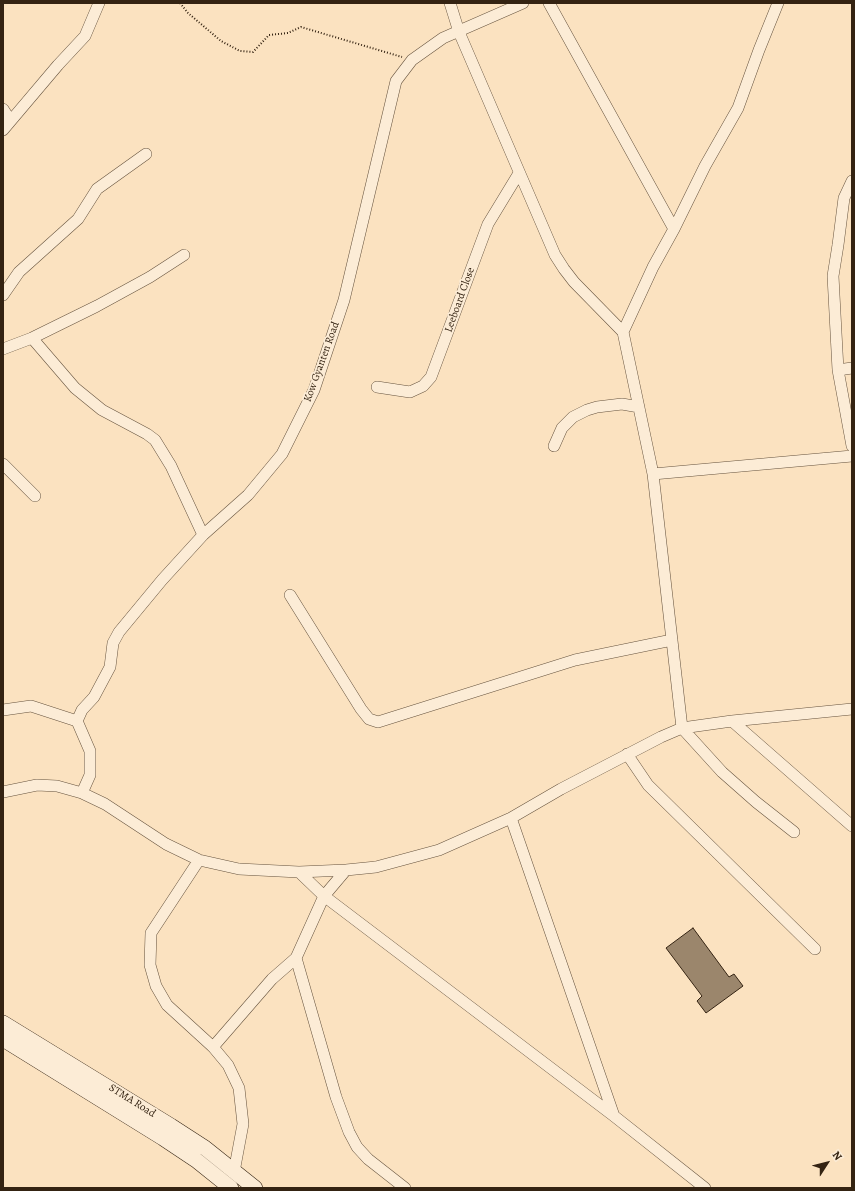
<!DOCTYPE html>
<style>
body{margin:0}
#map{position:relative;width:855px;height:1191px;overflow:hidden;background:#fbe2c0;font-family:Alegreya,serif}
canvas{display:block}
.frame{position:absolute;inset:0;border:4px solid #342312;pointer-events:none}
.north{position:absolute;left:807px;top:1143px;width:40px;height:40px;-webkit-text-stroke:3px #fcecd6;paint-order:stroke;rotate:54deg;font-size:11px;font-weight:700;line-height:16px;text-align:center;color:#342312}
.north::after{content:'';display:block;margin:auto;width:14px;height:18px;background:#342312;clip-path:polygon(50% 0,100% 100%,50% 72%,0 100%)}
</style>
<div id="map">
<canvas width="855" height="1191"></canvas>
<div class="frame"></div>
<div class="north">N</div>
</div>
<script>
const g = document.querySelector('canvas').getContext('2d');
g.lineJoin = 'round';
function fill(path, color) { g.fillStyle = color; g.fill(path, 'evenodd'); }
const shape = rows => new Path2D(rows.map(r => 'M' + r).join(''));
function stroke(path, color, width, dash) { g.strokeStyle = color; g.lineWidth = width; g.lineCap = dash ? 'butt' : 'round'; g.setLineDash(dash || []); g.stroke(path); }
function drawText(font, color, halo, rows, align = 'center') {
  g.font = font + ' Alegreya,serif'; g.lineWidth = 3.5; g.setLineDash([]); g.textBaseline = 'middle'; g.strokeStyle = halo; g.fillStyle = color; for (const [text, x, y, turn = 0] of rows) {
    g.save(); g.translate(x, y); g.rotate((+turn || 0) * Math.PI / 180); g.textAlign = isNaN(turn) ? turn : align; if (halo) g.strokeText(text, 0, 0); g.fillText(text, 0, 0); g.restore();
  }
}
const building = shape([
 [693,928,729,977,734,974,743,986,706,1013,697,1001,702,996,666,948,693,928]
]);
fill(building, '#9b866c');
stroke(building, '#342312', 1);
const minor = shape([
 [450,3,459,32,555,255,564,269,574,282,623,332,653,474],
 [549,3,674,229],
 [3,109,10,120],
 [3,130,58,65,85,36,99,3],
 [852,181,844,198,838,245,833,276,838,370,852,446],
 [3,295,19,272,78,219,97,189,146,154],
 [623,332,653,267,674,229,705,166,738,108,759,50,778,3],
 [32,338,97,306,150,277,184,255],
 [3,349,32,338,75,388,102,410,147,434,155,440,171,466,203,535,248,495,282,454,314,390,344,300,396,81,412,60,443,38,523,3],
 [838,370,852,368],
 [377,387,410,392,423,386,431,377,488,224,519,173],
 [554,446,562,428,573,417,587,410,597,407,622,404,639,407],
 [3,464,35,496],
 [290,595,361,709,369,719,378,722,575,660,672,640],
 [3,710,31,706,77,721],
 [732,721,852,826],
 [627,754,648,785,815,949],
 [3,792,37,785,57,786,82,793,105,804,166,844,199,860,239,869,299,872,346,870,376,867,439,850,511,818,561,789,661,737,682,728,732,721,852,709],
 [82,793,90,775,90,751,77,721,82,710,94,697,110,667,113,643,119,632,162,580,203,535],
 [511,818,614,1116],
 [794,832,756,802,722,772,682,728,653,474,852,456],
 [199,860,151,933,150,965,156,986,167,1005,213,1047,228,1065,239,1088,243,1124,234,1172],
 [346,870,324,896,296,958,336,1097,349,1132,357,1147,368,1159,405,1188],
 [299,872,324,896,614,1116,705,1188],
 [213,1047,272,979,296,958]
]);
const secondary = shape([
 [3,1023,171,1126,205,1148,255,1188],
 [3,1039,163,1138,196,1160,231,1188]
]);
stroke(minor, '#66533e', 12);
stroke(secondary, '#342312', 16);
stroke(shape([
 [180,3,188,13,221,41,240,51,253,52,269,35,288,33,301,27,402,57]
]), '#342312', 2, [1, 2]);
stroke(minor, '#fcecd6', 11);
stroke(secondary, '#fcecd6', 15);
drawText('11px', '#342312', '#fcecd6', [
 ["Leeboard Close",460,300,-70],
 ["Kow Gyanten Road",322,362,-70],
 ["STMA Road",132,1101,32]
]);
</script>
